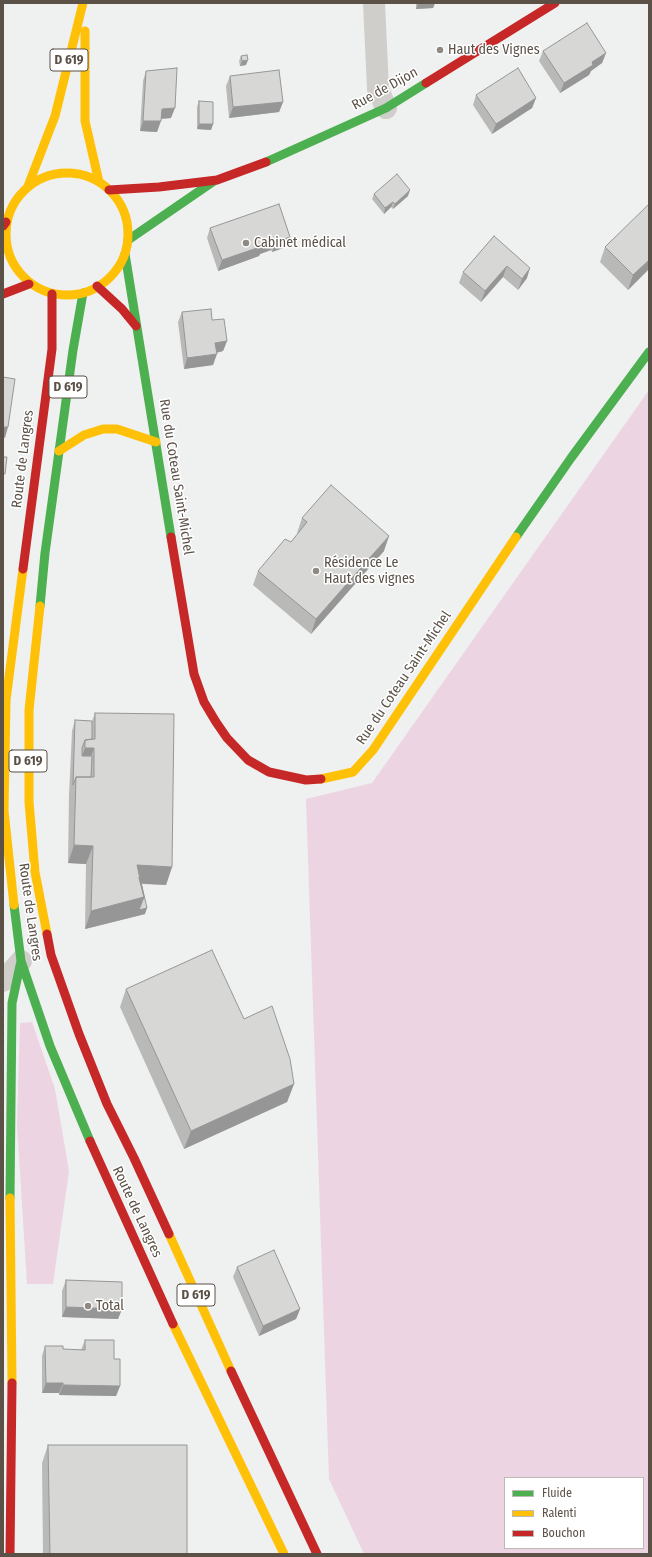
<!DOCTYPE html>
<meta charset="utf-8">
<style>
body{margin:0}
#map{position:relative;width:652px;height:1557px;overflow:hidden;background:#eff0f0;font-family:"Fira Sans Condensed",sans-serif}
canvas{display:block}
.frame{position:absolute;inset:0;border:4px solid #5b5147;pointer-events:none}
.legend{position:absolute;left:504px;top:1477px;width:140px;height:72px;box-sizing:border-box;background:#fff;border:1px solid #bdb9b5;margin:0;padding:5px 7px;list-style:none;font-size:12px;color:#5b5147}
.legend li{display:flex;align-items:center;gap:8px;height:20px}
.legend b{width:20px;border:1px solid #bdb9b5}
</style>
<div id="map">
<canvas width="652" height="1557"></canvas>
<div class="frame"></div>
<ul class="legend">
<li><b style="height:5px;background:#4caf50"></b>Fluide</li>
<li><b style="height:5px;background:#ffc107"></b>Ralenti</li>
<li><b style="height:5px;background:#c62828"></b>Bouchon</li>
</ul>
</div>
<script>
const g = document.querySelector('canvas').getContext('2d');
g.lineJoin = 'round';
function fill(path, color) { g.fillStyle = color; g.fill(path, 'evenodd'); }
const shape = rows => new Path2D(rows.map(r => 'M' + r).join(''));
function stroke(path, color, width, dash) { g.strokeStyle = color; g.lineWidth = width; g.lineCap = dash ? 'butt' : 'round'; g.setLineDash(dash || []); g.stroke(path); }
function drawText(font, color, halo, rows, align = 'center') {
  g.font = font + ' "Fira Sans Condensed",sans-serif'; g.lineWidth = 3; g.setLineDash([]); g.textBaseline = 'middle'; g.strokeStyle = halo; g.fillStyle = color; for (const [text, x, y, turn = 0] of rows) {
    g.save(); g.translate(x, y); g.rotate((+turn || 0) * Math.PI / 180); g.textAlign = isNaN(turn) ? turn : align; if (halo) g.strokeText(text, 0, 0); g.fillText(text, 0, 0); g.restore();
  }
}
fill(shape([
 [649,390,649,1554,364,1554,329,1479,306,799,372,783],
 [505,1478,643,1478,643,1548,505,1548],
 [32,1022,55,1089,69,1171,53,1284,27,1284,17,1125,20,1023]
]), '#edd4e3');
stroke(shape([
 [374,3,378,89,386,108],
 [3,981,21,961]
]), '#d0cecb', 22);
stroke(shape([
 [266,162,386,108,426,83],
 [128,240,214,181],
 [125,254,171,537],
 [516,537,571,458,649,352],
 [40,606,45,553,73,350,83,293],
 [14,905,21,961,50,1046,90,1141],
 [10,1198,12,1003,21,961]
]), '#4caf50', 9);
stroke(shape([
 [85,31,85,121,99,182],
 '6 234a61 61 0 1 1 122 0a61 61 0 1 1-122 0Z',
 [28,186,55,116,83,3],
 [59,451,84,435,103,429,117,429,156,442],
 [40,606,29,710,29,802,35,872,47,934],
 [321,779,353,772,373,750,516,537],
 [14,905,4,811,6,700,23,569],
 [10,1198,12,1383],
 [169,1234,231,1371],
 [173,1324,284,1554]
]), '#ffc107', 9);
stroke(shape([
 [426,83,555,3],
 [109,190,159,187,217,180,266,162],
 [3,226,6,222],
 [97,286,122,309,136,326],
 [3,294,29,284],
 [171,537,194,674,204,702,216,722,227,738,248,760,269,772,306,780,321,779],
 [23,569,52,349,52,294],
 [47,934,51,955,79,1034,107,1104,134,1158,169,1234],
 [90,1141,173,1324],
 [231,1371,317,1554],
 [10,1554,12,1383]
]), '#c62828', 9);
fill(shape([
 [416,3,435,3,433,8,416,9],
 [543,51,606,53,602,63,591,71,589,75,560,93,539,61],
 [241,56,246,65,240,66,239,61],
 [146,71,171,118,161,119,157,132,140,131,143,81],
 [230,76,283,102,279,112,229,118,226,86],
 [476,95,536,98,532,108,492,134,473,105],
 [199,101,213,124,211,130,197,129,197,107],
 [374,194,408,196,393,209,391,207,384,214,372,199],
 [210,228,290,237,286,247,272,252,271,250,260,254,259,256,218,271,207,238],
 [494,236,527,278,518,290,503,277,481,302,459,283,463,272],
 [605,247,649,269,628,290,600,262],
 [182,312,212,320,227,341,223,351,216,353,213,365,184,369,178,322],
 [302,518,384,551,311,634,253,585,258,571,291,542,298,534,297,533],
 [95,713,172,867,166,885,142,884,145,914,85,929,86,864,68,863,69,795,72,731,75,720,92,721],
 [126,989,244,1019,294,1084,287,1102,184,1149,120,1007],
 [237,1267,300,1309,296,1319,259,1336,233,1277],
 [66,1280,122,1309,118,1319,62,1317,62,1291],
 [85,1340,114,1359,120,1386,116,1396,59,1395,59,1393,42,1393,42,1356,45,1346,63,1349,81,1350],
 [48,1445,187,1554,43,1554,42,1463]
]), '#b9b9b8');
fill(shape([
 [418,3,435,3,433,8,416,9],
 [606,53,602,63,591,71,589,75,560,93,564,83,592,62],
 [248,60,246,65,240,66,242,61],
 [536,98,532,108,492,134,496,124],
 [283,102,279,112,229,118,233,107],
 [175,108,171,118,158,119,162,109],
 [143,121,161,121,157,132,140,131],
 [199,124,213,124,211,130,197,129],
 [410,190,408,196,393,209,395,204],
 [393,202,391,207,384,214,385,208],
 [290,237,286,247,272,252,276,242],
 [275,240,271,250,260,254,259,256,218,271,222,260],
 [649,260,649,269,628,290,633,275],
 [507,266,503,277,481,302,485,291],
 [530,268,527,278,518,290,522,279],
 [227,341,223,351,211,354,215,343],
 [217,354,213,365,184,369,187,358],
 [3,427,8,427,5,438,3,437],
 [389,536,384,551,311,634,316,619],
 [85,748,94,748,88,766,78,766],
 [74,845,93,846,86,864,68,863],
 [137,865,172,867,166,885,133,883],
 [144,897,147,908,145,914,85,929,91,911],
 [294,1084,287,1102,184,1149,191,1131],
 [66,1307,122,1309,118,1319,62,1317],
 [300,1309,296,1319,259,1336,263,1326],
 [46,1383,63,1383,59,1393,42,1393],
 [63,1385,120,1386,116,1396,59,1395]
]), '#969696');
const building = shape([
 [587,23,606,53,592,62,593,65,564,83,543,51,587,23],
 [247,55,248,60,242,61,241,56,247,55],
 [177,68,175,108,162,109,161,121,143,121,146,71,177,68],
 [518,68,536,98,496,124,476,95,518,68],
 [279,70,283,102,233,107,230,76,279,70],
 [199,101,213,102,213,124,199,124,199,101],
 [397,174,410,190,395,204,393,202,385,208,374,194,397,174],
 [279,204,290,237,276,242,275,240,262,244,263,246,222,260,210,228,279,204],
 [649,204,649,260,633,275,605,247,649,204],
 [494,236,530,268,522,279,507,266,485,291,463,272,494,236],
 [211,309,212,320,224,319,227,341,215,343,217,354,187,358,182,312,211,309],
 [3,377,15,379,8,427,3,427,3,377],
 [3,457,7,457,5,474,3,474,3,457],
 [331,485,389,536,316,619,258,571,285,539,291,542,307,522,302,518,331,485],
 [95,713,174,714,172,867,137,865,144,897,91,911,93,846,74,845,76,777,94,777,94,748,85,748,85,740,95,739,95,713],
 [75,720,92,721,92,739,85,740,82,748,82,756,92,756,91,777,76,777,73,785,75,720],
 [139,878,140,878,147,908,139,910,144,897,139,878],
 [212,950,244,1019,272,1006,290,1059,294,1084,191,1131,126,989,212,950],
 [274,1250,300,1309,263,1326,237,1267,274,1250],
 [66,1280,122,1282,122,1309,66,1307,66,1280],
 [85,1340,114,1340,114,1359,120,1359,120,1386,63,1385,63,1383,46,1383,45,1346,63,1346,63,1349,85,1350,85,1340],
 [48,1445,187,1445,187,1554,50,1554,48,1445]
]);
fill(building, '#d7d7d6');
stroke(building, '#969696', 1);
for (const [x, y, r, color] of [
 [440,50,4,"#8f8982"],
 [246,243,4,"#8f8982"],
 [316,571,4,"#8f8982"],
 [88,1306,4,"#8f8982"]
]) { const dot = new Path2D(); dot.arc(x, y, r, 0, 2 * Math.PI); g.fillStyle = color; g.fill(dot); stroke(dot, '#fff', 1.5); }
for (const [x, y, w] of [
 [69,60,38],
 [68,387,38],
 [28,761,38],
 [196,1295,38]
]) { const box = new Path2D(); box.roundRect(x - w / 2, y - 11, w, 22, 3); g.fillStyle = '#fff'; g.fill(box); stroke(box, '#5b5147', 1); }
drawText('bold 13px', '#5b5147', null, [
 ["D 619",69,60],
 ["D 619",68,387],
 ["D 619",28,761],
 ["D 619",196,1295]
]);
drawText('14px', '#5b5147', '#fff', [
 ["Haut des Vignes",448,50],
 ["Cabinet médical",254,243],
 ["Résidence Le",324,563],
 ["Haut des vignes",324,579],
 ["Total",96,1306]
], 'left');
drawText('14px', '#5b5147', '#fff', [
 ["Rue de Dijon",385,89,-29],
 ["Route de Langres",23,459,-83],
 ["Rue du Coteau Saint-Michel",176,477,81],
 ["Rue du Coteau Saint-Michel",404,678,-56],
 ["Route de Langres",30,912,82],
 ["Route de Langres",137,1212,65]
]);
</script>
